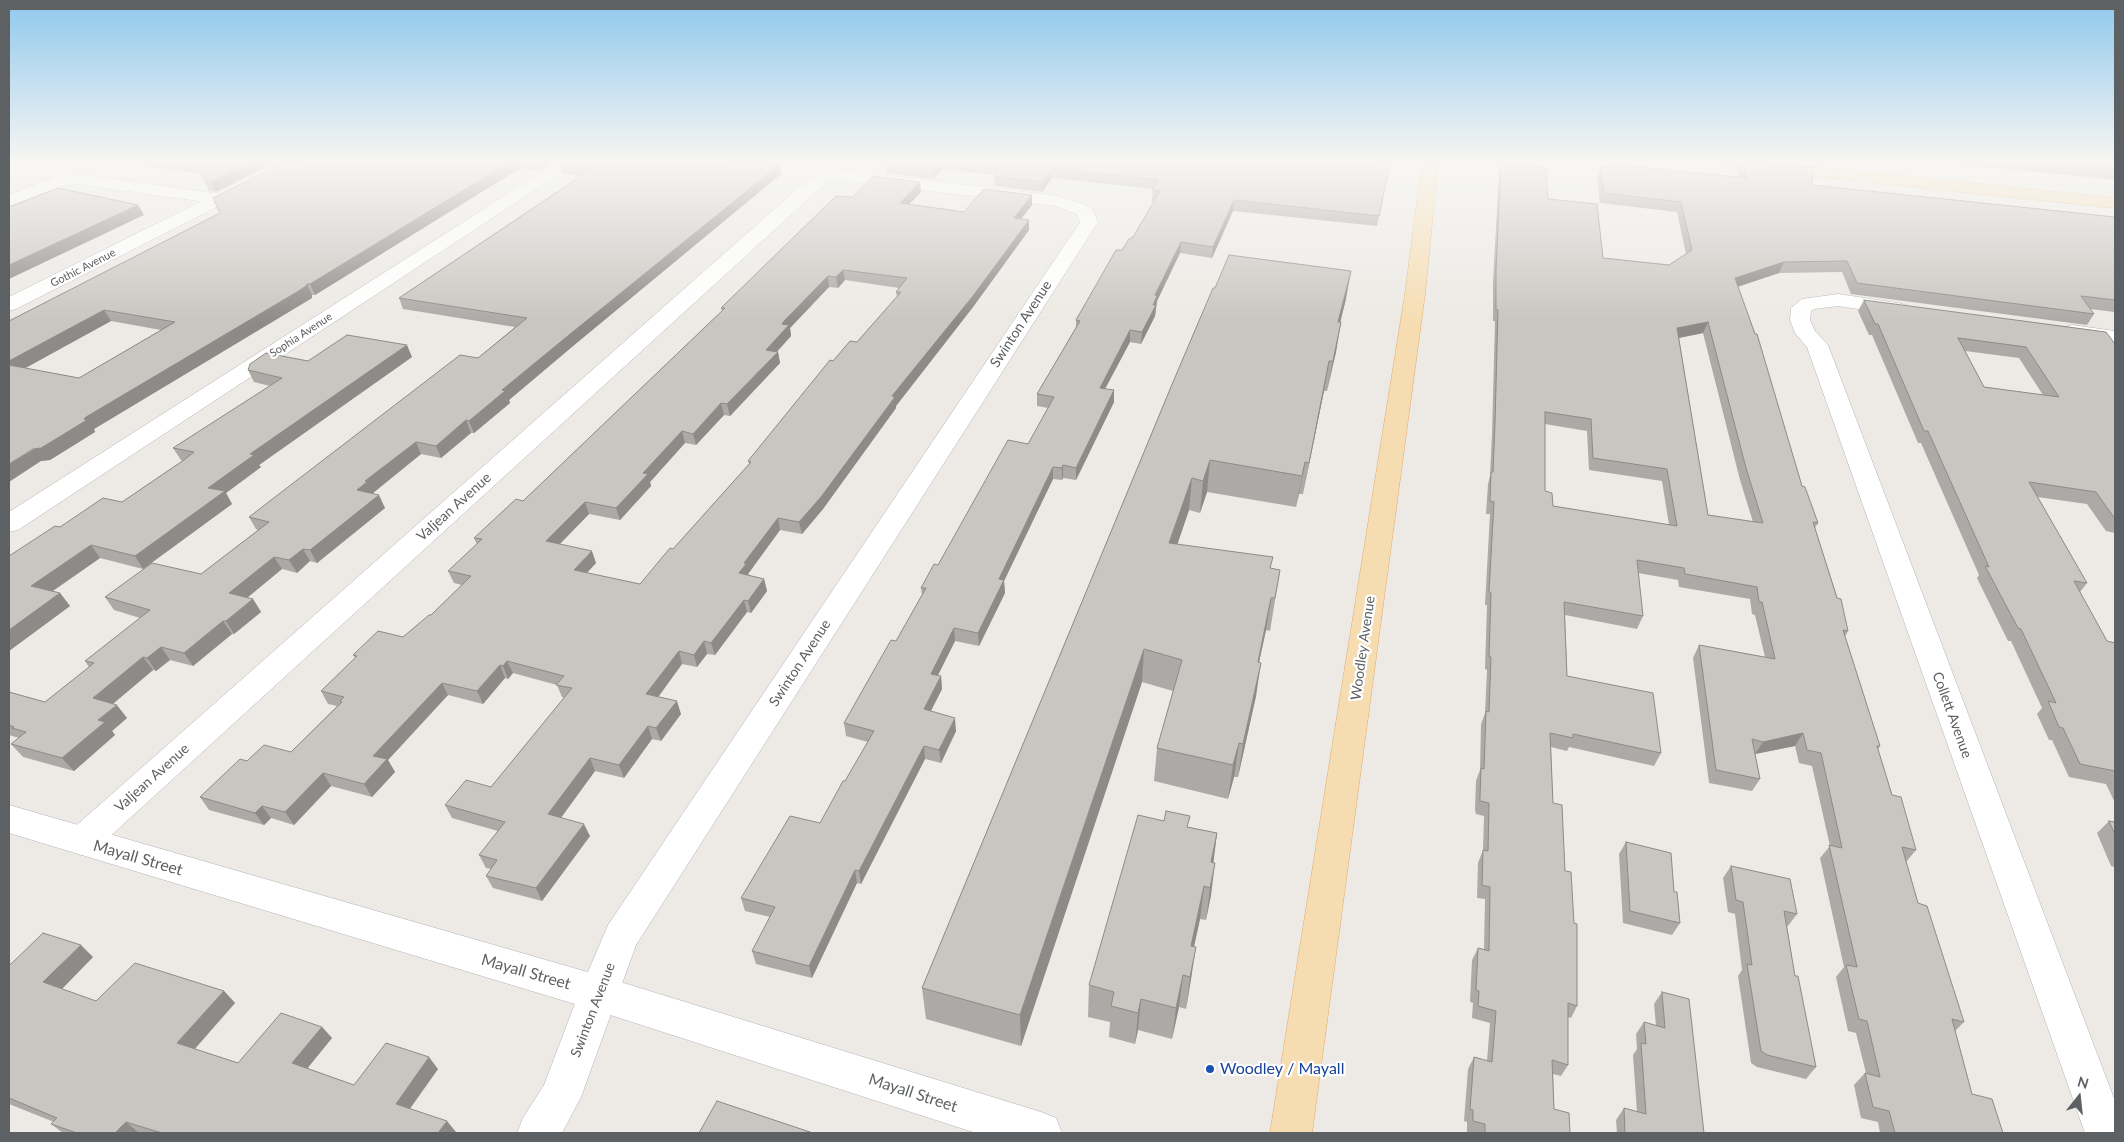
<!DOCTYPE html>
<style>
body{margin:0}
#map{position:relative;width:2124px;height:1142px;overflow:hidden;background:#edeae5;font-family:Lato,sans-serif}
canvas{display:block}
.frame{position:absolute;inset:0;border:10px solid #5d6163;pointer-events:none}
.north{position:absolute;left:2054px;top:1072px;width:50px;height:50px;-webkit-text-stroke:4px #fff;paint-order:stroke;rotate:16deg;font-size:14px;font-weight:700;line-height:20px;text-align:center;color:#5d6163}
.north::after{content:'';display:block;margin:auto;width:18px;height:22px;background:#5d6163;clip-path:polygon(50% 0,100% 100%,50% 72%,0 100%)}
</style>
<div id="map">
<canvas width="2124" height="1142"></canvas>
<div class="frame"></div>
<div class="north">N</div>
</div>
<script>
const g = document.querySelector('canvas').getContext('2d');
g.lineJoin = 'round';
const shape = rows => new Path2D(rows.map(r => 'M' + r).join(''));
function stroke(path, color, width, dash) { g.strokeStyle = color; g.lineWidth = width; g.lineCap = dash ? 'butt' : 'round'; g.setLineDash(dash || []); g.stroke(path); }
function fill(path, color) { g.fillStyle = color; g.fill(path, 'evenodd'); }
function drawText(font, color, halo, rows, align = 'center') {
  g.font = font + ' Lato,sans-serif'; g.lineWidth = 4.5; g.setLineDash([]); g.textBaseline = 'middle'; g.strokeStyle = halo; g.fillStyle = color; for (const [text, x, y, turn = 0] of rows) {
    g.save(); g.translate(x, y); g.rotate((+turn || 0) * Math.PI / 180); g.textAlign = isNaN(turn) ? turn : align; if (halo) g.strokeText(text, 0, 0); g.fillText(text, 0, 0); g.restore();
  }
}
const street = shape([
 [38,163,55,163,64,171,70,173,220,194,226,195,229,199,226,203,220,204,70,183,9,206,9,195,52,178,38,163],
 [556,163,576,163,18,530,9,532,9,512,556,163],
 [735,163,787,163,1058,196,1091,207,1098,222,636,945,581,1097,562,1133,517,1133,523,1118,544,1085,579,993,608,925,1080,222,1077,214,1055,206,830,179,94,851,82,855,70,851,65,841,70,831,812,176,743,168,737,166,735,163],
 [1838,294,1898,303,1905,305,1908,309,1905,313,1898,315,1838,306,1814,309,1811,311,1810,320,1815,331,1828,345,2115,1101,2115,1133,2085,1133,1807,347,1795,333,1790,320,1791,308,1802,299,1838,294],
 [2072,325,2115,331,2115,343,2065,335,2061,331,2065,327,2072,325]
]);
const secondary = shape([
 [278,163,299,163,297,166,16,309,9,311,9,297,278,163],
 [9,805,598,975,1041,1112,1056,1118,1062,1133,976,1133,598,1011,9,833,9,805]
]);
const primary = shape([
 [1422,163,1438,163,1425,294,1312,1133,1270,1133,1405,294,1422,163],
 [1722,163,1781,163,2115,198,2115,208,1730,168,1724,166,1722,163]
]);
stroke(street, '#b0b3b5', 1);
stroke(secondary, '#afb3b6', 1);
stroke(primary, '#e2a769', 1);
fill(street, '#fff');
fill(secondary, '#fff');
fill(primary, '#f6ddb1');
fill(shape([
 [144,163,273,163,216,192,209,191,201,174,145,166],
 [282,163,552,163,540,171,522,168,509,175,315,295,312,295,312,298,302,304,94,429,95,432,50,460,41,461,9,321,220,213],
 [111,321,161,330,79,378,25,368],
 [886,163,1380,163,1388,174,1377,226,1233,211,1212,258,1180,253,1157,301,1155,316,1141,344,1130,342,1105,389,1114,390,1114,402,1076,480,1063,478,1062,480,1053,479,1004,581,1005,593,979,646,955,641,938,675,941,676,942,689,931,711,956,731,941,763,925,759,861,884,857,883,812,978,756,964,752,951,770,917,745,911,741,898,820,823,845,781,868,742,846,736,844,723,896,641,922,595,921,588,1028,444,1048,408,1037,406,1037,394,1076,328,1076,320,1122,250,1133,237,1154,201,1152,201,1153,189,1052,178,1042,192,995,186,994,176,995,175,943,169,933,179,887,173],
 [1501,163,1548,199,1603,258,1669,265,1686,254,1677,212,1600,203,1597,176,1600,166,1609,167,1610,164,1739,177,1737,171,1740,163,1765,163,1812,185,2115,217,2115,312,2090,309,2094,314,2087,325,1851,294,1842,272,1779,273,1738,287,1802,486,1818,523,1815,528,1848,631,1845,637,1880,746,1878,749,1892,795,1916,850,1906,862,1918,903,1964,1022,1955,1031,1972,1094,2003,1133,1880,1133,1878,1122,1861,1118,1854,1085,1865,1073,1866,1073,1856,1033,1848,1031,1836,977,1844,967,1820,858,1830,846,1812,766,1799,763,1795,746,1755,754,1760,779,1752,791,1709,783,1693,658,1699,645,1765,657,1755,615,1752,614,1750,599,1679,587,1678,580,1638,573,1643,616,1637,629,1565,615,1567,676,1661,753,1654,766,1569,747,1567,751,1551,747,1553,803,1565,871,1577,1006,1571,1018,1568,1017,1568,1065,1561,1076,1553,1074,1554,1109,1570,1133,1471,1133,1467,1132,1467,1122,1464,1121,1468,1069,1474,1057,1487,1061,1490,1023,1472,1018,1473,1003,1470,1002,1472,960,1478,948,1484,949,1485,899,1477,898,1478,863,1483,850,1484,816,1476,814,1475,810,1476,781,1480,770,1481,724,1485,713,1487,670,1485,669,1487,605,1485,605,1490,514,1486,514,1488,484,1490,476,1492,434,1495,321,1493,321,1493,281,1499,172],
 [1703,333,1740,480,1753,522,1708,515,1679,338],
 [1545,424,1587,431,1589,470,1662,481,1669,525,1553,506,1545,491],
 [1948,163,2115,163,2115,180],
 [560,164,780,164,781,174,573,346,509,400,510,403,474,433,471,433,441,458,421,454,373,493,385,508,317,563,310,561,297,573,282,569,247,598,253,599,261,612,234,634,232,634,193,666,170,660,156,671,153,670,113,704,127,718,112,731,115,735,74,771,23,757,11,744,19,738,9,735,9,692,45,702,89,667,85,661,140,618,114,610,105,597,201,574,258,530,256,529,249,517,478,358,515,327,403,309,399,298,580,176,563,174],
 [921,192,909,204,964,212,1032,205,1021,219,1029,230,973,307,896,406,896,408,823,509,802,534,780,530,748,574,749,575,764,579,767,591,751,613,747,612,715,655,707,654,697,667,682,664,658,697,681,714,661,741,652,739,624,778,595,771,561,818,590,836,542,901,493,888,486,876,491,869,486,868,479,855,498,831,452,818,445,805,491,787,564,698,562,697,557,685,513,673,508,679,505,678,483,704,448,695,388,760,395,772,372,797,331,786,294,825,271,818,264,825,209,810,200,797,247,761,291,752,337,706,328,704,321,691,355,658,353,655,403,637,431,615,462,585,454,583,448,571,477,544,474,538,523,501,722,311,721,308,853,197],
 [845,280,899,288,896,292,897,297,857,342,833,361,748,461,749,464,673,549,640,584,587,573,596,563,560,544,589,514,620,520,651,486,650,482,685,443,696,445,724,415,730,416,780,363,778,352,777,352,791,336,790,328,829,287,838,288],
 [1346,299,1340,322,1336,352,1327,391,1324,391,1303,494,1299,494,1296,507,1207,492,1200,513,1189,510,1177,544,1271,568,1280,570,1270,631,1266,630,1259,662,1256,696,1238,777,1234,777,1228,799,1154,781,1157,748,1173,691,1142,682,1021,1046,926,1019,922,988,1173,382],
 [1864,300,2115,344,2115,533,2106,531,2087,504,2037,497,2087,583,2080,592,2107,641,2115,643,2115,803,2106,784,2069,777,2052,740,2049,740,2037,714,2042,708,2011,641,2008,641,1977,578,1979,575,1921,443,1918,443,1872,335,1869,335,1858,311],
 [1965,351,2019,358,2043,395,1984,387],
 [412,357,259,465,261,467,226,493,232,504,143,569,100,558,53,591,60,593,70,606,9,651,9,556,60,527,122,502,182,461,181,460,173,448,270,386,254,382,248,370,308,361],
 [2109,821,2115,822,2115,867,2111,866,2097,833],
 [1188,827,1217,833,1213,862,1211,895,1206,920,1200,919,1194,947,1191,979,1186,1009,1179,1007,1172,1039,1138,1030,1135,1044,1109,1037,1110,1022,1088,1017,1089,985],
 [1626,842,1674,892,1680,923,1672,935,1623,923,1619,854],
 [1731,866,1797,914,1788,926,1787,926,1795,976,1816,1067,1806,1079,1757,1067,1751,1063,1738,976,1742,970,1735,914,1728,912,1723,878],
 [93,957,62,989,96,1001,224,991,235,1003,195,1049,238,1063,322,1027,332,1038,307,1068,354,1085,438,1069,410,1109,456,1132,455,1133,63,1133,51,1124,54,1122,9,1104,9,964,11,964],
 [1662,992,1704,1133,1617,1133,1616,1120,1624,1108,1637,1112,1633,1055,1637,1049,1636,1034,1644,1022,1656,1026,1654,1004]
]), '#ada9a6');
fill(shape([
 [248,163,273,163,216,192,211,181],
 [508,163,521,163,522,168,509,175,315,295,310,284],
 [538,163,552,163,540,171],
 [937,163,942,163,943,169,933,179,932,169],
 [780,164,781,174,573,346,509,400,510,403,474,433,469,421,502,390,569,335],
 [1052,168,1052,178,1042,192,1042,182],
 [920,182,921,192,901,213,900,203],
 [1032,195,1032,205,1014,228,1014,218],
 [1234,200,1233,211,1212,258,1213,247],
 [138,205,144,215,9,279,9,265],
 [1029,220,1029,230,973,307,896,406,896,408,823,509,802,534,799,522,892,396],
 [1181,242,1180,253,1157,301,1155,316,1141,344,1142,332,1155,295],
 [1784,262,1779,273,1730,289,1735,278],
 [843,270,845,280,838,288,836,277],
 [1351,271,1346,299,1333,351,1338,322],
 [828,276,829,287,790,328,791,336,768,361,766,350,785,320],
 [307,284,312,295,312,298,94,429,95,432,50,460,41,461,9,482,9,464,84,419,86,417],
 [104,310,111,321,11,376,9,372,9,361],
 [1341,322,1336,352,1327,391,1333,361],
 [1708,322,1703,333,1673,339,1677,328],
 [1130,330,1130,342,1099,400,1100,388],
 [407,345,412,357,259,465,261,467,226,493,232,504,143,569,135,556,208,488,250,454],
 [778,352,780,363,730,416,727,404],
 [1329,361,1324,391,1303,494,1309,463],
 [1114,390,1114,402,1076,480,1076,468],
 [721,403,724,415,696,445,693,434],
 [466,420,471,433,441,458,436,446],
 [682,431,685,443,650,482,651,486,620,520,616,508,643,473],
 [416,442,421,454,373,493,373,494,357,490,365,481],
 [1210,460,1207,492,1200,513,1203,481],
 [1305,462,1299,494,1296,507,1302,476],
 [1063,465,1063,478,1062,480,1062,468],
 [1053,467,1053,479,1004,581,1005,593,979,646,978,633,999,579],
 [1192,478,1189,510,1167,575,1169,543],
 [379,495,385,508,317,563,310,550],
 [585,502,589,514,551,553,546,541],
 [778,518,780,530,748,574,749,576,739,573,744,563],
 [91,545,100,558,41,599,31,586],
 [303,549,310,561,297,573,289,560],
 [592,551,596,563,578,582,574,570],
 [274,557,282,569,237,606,229,593],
 [764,579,767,591,751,613,748,601],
 [60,593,70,606,9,651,9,630],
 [1271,598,1266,630,1252,695,1258,662],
 [253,599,261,612,234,634,226,621],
 [744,600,747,612,715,655,711,643],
 [223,621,232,634,193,666,184,653],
 [954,628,955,641,932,687,931,674],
 [704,641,707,654,697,667,694,655],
 [161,647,170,660,156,671,147,658],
 [1144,649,1142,682,1021,1046,1020,1015],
 [679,651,682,664,651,707,646,694],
 [143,657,153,670,103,712,93,698],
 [507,661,513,673,508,679,503,666],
 [1261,663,1256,696,1238,777,1243,744],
 [500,665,505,678,483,704,477,691],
 [941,676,942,689,925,722,924,709],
 [442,683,448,695,388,760,395,772,372,797,364,784,373,756],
 [677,701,681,714,661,741,656,728],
 [117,705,127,718,112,731,115,735,74,771,62,758,98,720],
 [955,718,956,731,941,763,939,750],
 [648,726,652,739,624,778,619,765],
 [1803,733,1795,746,1755,754,1763,742],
 [1239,743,1234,777,1228,799,1233,765],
 [924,746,925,759,861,884,859,871],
 [590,758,595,771,554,827,548,814],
 [323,773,331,786,294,825,285,812],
 [262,806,271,818,264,825,255,813],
 [584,824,590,836,542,901,536,888],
 [1217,833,1213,866,1211,862],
 [1215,863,1211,895,1206,920,1210,888],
 [855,870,857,883,812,978,809,966],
 [1204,886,1200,919,1187,978,1191,946],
 [81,945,93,957,56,995,43,982],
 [1196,947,1191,979,1186,1009,1190,977],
 [1183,975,1179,1007,1172,1039,1176,1008],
 [224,991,235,1003,189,1055,177,1043],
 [1141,999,1138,1030,1135,1044,1138,1013],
 [322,1027,332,1038,302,1075,292,1063],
 [429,1057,438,1069,405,1115,396,1104],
 [447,1121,456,1132,455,1133,438,1133],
 [126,1122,139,1133,115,1133]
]), '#8d8a87');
const building = shape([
 [191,163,248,163,211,181,204,180,196,164,191,163],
 [282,163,508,163,310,284,307,284,306,286,297,292,86,417,84,419,87,420,41,448,33,449,9,464,9,365,79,378,175,322,104,310,9,361,9,321,220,213,213,198,282,163],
 [561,163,772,163,780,164,569,335,502,390,505,391,469,421,466,420,436,446,416,442,365,481,367,482,357,490,379,495,310,550,303,549,289,560,274,557,229,593,253,599,226,621,223,621,184,653,161,647,147,658,143,657,93,698,117,705,98,720,105,722,62,758,11,744,26,732,12,728,14,727,9,725,9,692,45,702,94,663,85,661,150,610,105,597,152,563,201,574,269,522,249,517,460,355,478,358,527,318,399,298,593,168,561,163],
 [887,163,937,163,932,169,887,163],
 [982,163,1380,163,1390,164,1379,216,1234,200,1213,247,1181,242,1155,295,1157,296,1153,305,1156,305,1142,332,1130,330,1100,388,1114,390,1076,468,1063,465,1062,468,1053,467,999,579,1004,580,978,633,954,628,931,674,941,676,924,709,955,718,939,750,924,746,859,871,855,870,809,966,752,951,775,907,741,898,790,816,820,823,843,781,845,781,874,731,844,723,891,640,896,641,926,588,921,588,934,564,938,565,1008,440,1028,444,1054,397,1037,394,1080,321,1076,320,1116,250,1122,250,1129,239,1133,237,1160,191,1152,190,1159,180,1052,168,1042,182,994,176,1003,166,982,163],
 [1501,163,1512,163,1546,167,1548,199,1597,204,1603,258,1669,265,1692,250,1681,202,1604,193,1600,166,1610,167,1610,164,1747,178,1742,163,1765,163,1813,168,1812,185,2115,217,2115,300,2081,296,2094,314,1857,283,1847,261,1784,262,1735,278,1755,334,1757,334,1802,486,1805,487,1818,523,1813,522,1837,598,1841,599,1848,631,1843,630,1880,746,1877,746,1892,795,1901,797,1916,850,1902,847,1918,903,1927,906,1964,1022,1952,1019,1972,1094,1992,1099,2003,1133,1895,1133,1889,1111,1873,1107,1865,1073,1880,1077,1867,1021,1859,1019,1846,965,1857,967,1829,845,1842,848,1821,753,1807,750,1803,733,1763,742,1752,739,1760,779,1716,770,1699,645,1775,659,1762,602,1759,602,1757,587,1685,574,1684,568,1637,560,1643,616,1564,602,1567,676,1653,693,1661,753,1573,734,1573,738,1550,733,1553,803,1562,805,1565,871,1571,872,1574,923,1577,924,1577,1006,1568,1003,1568,1065,1552,1060,1554,1109,1569,1113,1570,1133,1485,1133,1485,1124,1473,1121,1473,1110,1470,1109,1474,1057,1492,1062,1496,1011,1478,1006,1479,991,1476,990,1478,948,1489,951,1490,887,1482,885,1483,850,1488,851,1489,803,1480,801,1480,797,1481,768,1484,769,1486,711,1489,712,1491,657,1489,657,1491,593,1489,592,1494,502,1490,501,1491,472,1493,472,1495,423,1498,310,1496,310,1496,270,1501,163],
 [1708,322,1746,468,1763,523,1708,515,1677,328,1708,322],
 [1545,412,1591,419,1593,458,1667,469,1677,526,1553,506,1552,493,1545,491,1545,412],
 [2054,163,2115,163,2115,169,2054,163],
 [873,176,920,182,900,203,964,212,984,189,1032,195,1014,218,1029,220,973,296,892,396,895,397,821,497,799,522,778,518,744,563,746,564,739,573,764,579,748,601,744,600,711,643,704,641,694,655,679,651,646,694,677,701,656,728,648,726,619,765,590,758,548,814,584,824,536,888,486,876,497,860,479,855,505,822,445,805,466,780,491,787,572,688,556,685,564,676,507,661,503,666,500,665,477,691,442,683,373,756,387,759,364,784,323,773,285,812,262,806,255,813,200,797,240,759,247,761,264,745,291,752,342,702,340,701,344,697,321,691,357,656,353,655,378,631,403,637,429,615,431,615,471,576,448,571,482,539,474,538,516,499,523,501,725,308,721,308,836,196,853,197,873,176],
 [843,270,907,278,896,292,901,292,857,342,850,341,833,361,830,360,748,461,751,462,673,549,670,548,640,584,574,570,592,551,546,541,585,502,616,508,648,474,643,473,682,431,693,434,721,403,727,404,778,352,766,350,789,325,782,324,785,320,828,276,836,277,843,270],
 [58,188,138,205,9,265,9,207,58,188],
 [1229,255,1351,271,1338,322,1341,322,1333,361,1329,361,1309,463,1305,462,1302,476,1210,460,1203,481,1192,478,1169,543,1273,557,1270,568,1280,570,1275,598,1271,598,1258,662,1261,663,1243,744,1239,743,1233,765,1157,748,1182,660,1144,649,1020,1015,922,988,1173,382,1213,288,1215,288,1229,255],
 [1864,300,2106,332,2115,344,2115,519,2096,492,2029,482,2087,583,2074,581,2107,641,2115,643,2115,771,2080,764,2063,728,2059,727,2048,701,2056,703,2021,629,2018,628,1985,566,1989,567,1928,431,1924,431,1878,324,1875,324,1864,300],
 [1958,338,2026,347,2059,397,1984,387,1958,338],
 [347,335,407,345,250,454,254,455,208,488,225,491,135,556,91,545,31,586,60,593,9,630,9,556,55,526,60,527,103,498,122,502,184,460,194,452,173,448,282,378,248,370,250,364,266,353,308,361,347,335],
 [1166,811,1190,816,1187,827,1217,833,1211,862,1215,863,1210,888,1204,886,1191,946,1196,947,1190,977,1183,975,1176,1008,1141,999,1138,1013,1111,1006,1114,992,1089,985,1138,815,1164,821,1166,811],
 [2109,821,2115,822,2115,835,2109,821],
 [1626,842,1671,853,1674,892,1677,892,1680,923,1630,911,1626,842],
 [1731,866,1790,879,1797,914,1784,911,1795,976,1798,976,1816,1067,1767,1055,1761,1051,1747,964,1752,965,1743,902,1736,900,1731,866],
 [43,933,81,945,43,982,96,1001,135,963,224,991,177,1043,238,1063,281,1013,322,1027,292,1063,354,1085,386,1043,429,1057,396,1104,447,1121,438,1133,162,1133,126,1122,115,1133,77,1133,51,1124,57,1118,9,1098,9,964,11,964,43,933],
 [1662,992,1689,999,1704,1133,1625,1133,1624,1108,1646,1114,1641,1043,1646,1044,1644,1022,1665,1028,1662,992],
 [717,1101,813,1133,699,1133,717,1101]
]);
fill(building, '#c9c5c1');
stroke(building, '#8d8a87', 1);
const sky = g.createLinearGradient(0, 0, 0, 323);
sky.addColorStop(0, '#90c8ed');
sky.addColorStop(0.5, '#f7f6f3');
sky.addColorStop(1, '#f7f6f300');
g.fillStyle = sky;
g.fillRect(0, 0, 2124, 323);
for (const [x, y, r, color] of [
 [1210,1069,5,"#1a4fb4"]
]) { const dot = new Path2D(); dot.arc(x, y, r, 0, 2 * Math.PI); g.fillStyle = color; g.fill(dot); stroke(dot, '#fff', 2); }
drawText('11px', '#5d6163', '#fff', [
 ["Gothic Avenue",83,268,-27],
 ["Sophia Avenue",301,335,-33]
]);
drawText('14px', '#5d6163', '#fff', [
 ["Swinton Avenue",1021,324,-57],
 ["Valjean Avenue",454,507,-42],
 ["Woodley Avenue",1363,648,-82],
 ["Swinton Avenue",800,663,-57],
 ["Collett Avenue",1952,715,70],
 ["Valjean Avenue",152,778,-42],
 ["Swinton Avenue",593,1010,-69]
]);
drawText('16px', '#5d6163', '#fff', [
 ["Mayall Street",138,858,16],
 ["Mayall Street",526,972,16],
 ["Mayall Street",913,1093,18]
]);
drawText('16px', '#164399', '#fff', [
 ["Woodley / Mayall",1220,1069]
], 'left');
</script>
